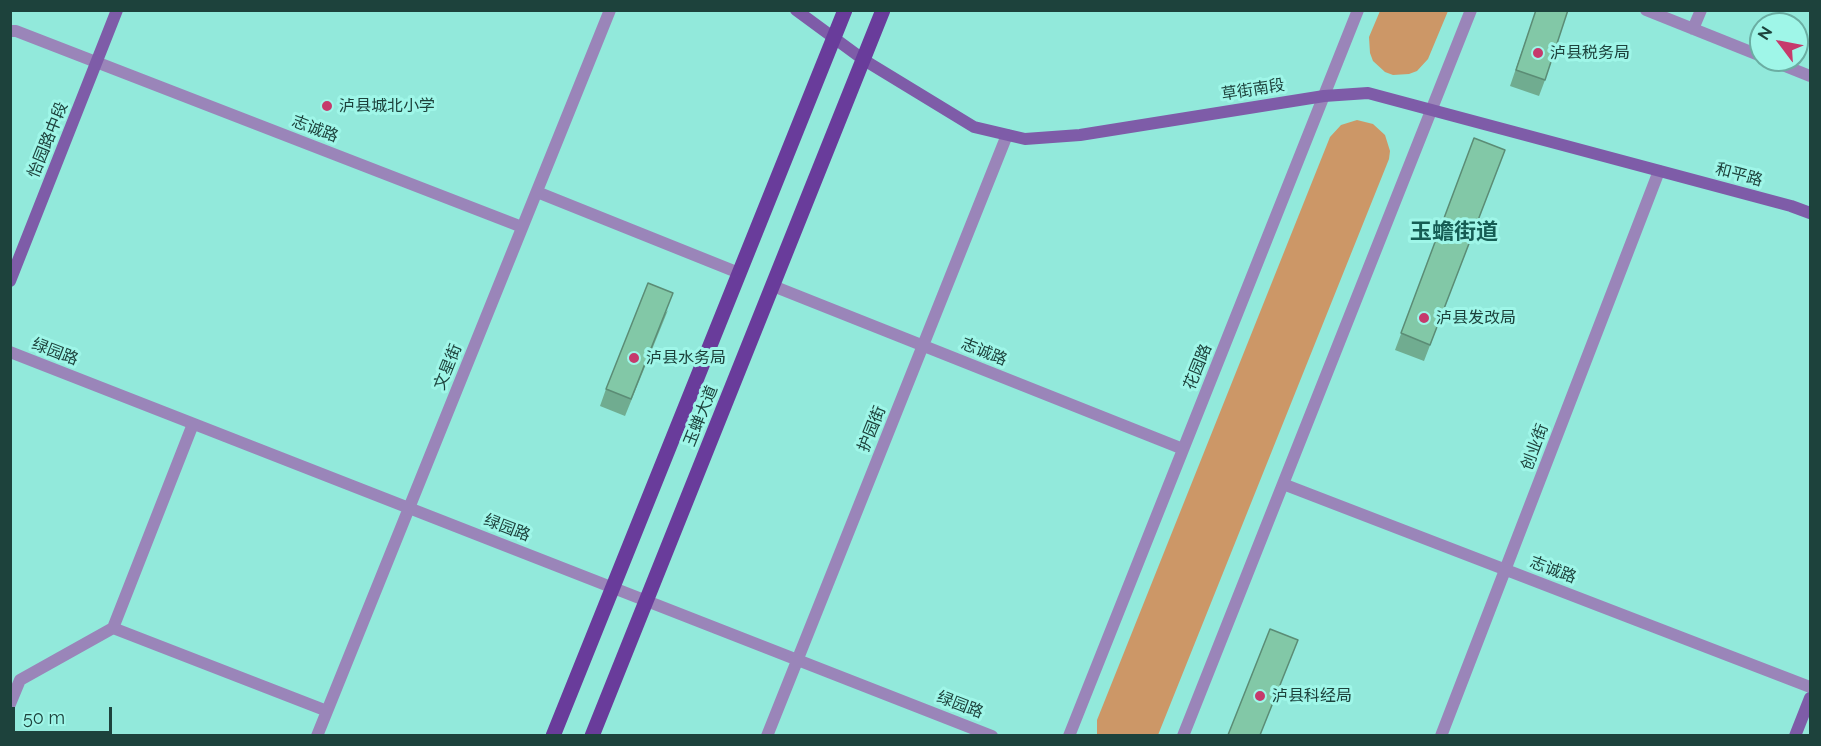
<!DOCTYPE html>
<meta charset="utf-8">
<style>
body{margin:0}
#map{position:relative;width:1821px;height:746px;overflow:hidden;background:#92e9db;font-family:Raleway,sans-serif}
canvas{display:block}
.frame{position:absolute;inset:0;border:12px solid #1d423c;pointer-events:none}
.north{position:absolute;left:1749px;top:12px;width:60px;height:60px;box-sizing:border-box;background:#9ff6e8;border:2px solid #6baea3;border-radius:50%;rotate:302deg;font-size:16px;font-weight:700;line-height:24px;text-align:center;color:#1d423c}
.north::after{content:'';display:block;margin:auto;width:21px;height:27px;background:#c63a6c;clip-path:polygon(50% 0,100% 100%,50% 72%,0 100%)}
.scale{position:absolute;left:12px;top:707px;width:100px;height:27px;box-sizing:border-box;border:3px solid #1d423c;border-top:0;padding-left:8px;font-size:18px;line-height:21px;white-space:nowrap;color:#1d423c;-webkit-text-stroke:4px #9ff6e8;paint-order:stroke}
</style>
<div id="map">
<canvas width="1821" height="746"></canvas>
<div class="frame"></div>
<div class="north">N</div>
<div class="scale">50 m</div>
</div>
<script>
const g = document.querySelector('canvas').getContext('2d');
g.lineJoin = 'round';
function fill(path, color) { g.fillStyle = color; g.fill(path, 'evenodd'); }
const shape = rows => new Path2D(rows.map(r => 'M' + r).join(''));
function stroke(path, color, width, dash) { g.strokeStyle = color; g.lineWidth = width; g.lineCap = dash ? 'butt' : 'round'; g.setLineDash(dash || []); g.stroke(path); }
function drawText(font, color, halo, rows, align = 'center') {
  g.font = font + ' Raleway,"Noto Sans SC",sans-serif'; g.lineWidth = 6; g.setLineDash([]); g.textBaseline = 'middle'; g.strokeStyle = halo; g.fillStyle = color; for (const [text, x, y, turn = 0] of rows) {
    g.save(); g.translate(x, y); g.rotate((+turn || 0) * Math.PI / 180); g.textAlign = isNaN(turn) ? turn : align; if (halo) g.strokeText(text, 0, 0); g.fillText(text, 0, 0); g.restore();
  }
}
fill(shape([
 [1380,11,1448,11,1428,59,1417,71,1409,74,1393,75,1385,72,1373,61,1370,53,1369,37],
 [1357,120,1373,124,1385,135,1390,151,1389,159,1158,735,1097,735,1097,720,1330,137,1341,125]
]), '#cc9767');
stroke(shape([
 [1646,10,1761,56],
 [1693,29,1701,10],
 [10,31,16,31,522,227],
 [1770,60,1810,76],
 [537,192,739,273],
 [773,286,1183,449],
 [10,352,992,736],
 [1283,484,1810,687],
 [113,628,327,711],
 [10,704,20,680,113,628,193,424],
 [317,736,610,10],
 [767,736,1007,135],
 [1069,736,1358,10],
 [1183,736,1471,10],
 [1441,736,1659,171]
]), '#9a85b9', 12);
stroke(shape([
 [796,10,864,60,974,127,1025,139,1080,135,1324,96,1368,93,1791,206,1810,213],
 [10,281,117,10],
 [1795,736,1810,698]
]), '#7e5ca8', 12);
stroke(shape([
 [553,736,845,10],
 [592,736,883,10]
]), '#693c9b', 15);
fill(shape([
 [1536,10,1545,80,1539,96,1510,86],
 [1474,138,1505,150,1424,361,1395,350],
 [668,310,625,416,600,406,606,389]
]), '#70ac90');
const building = shape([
 [1536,10,1568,10,1545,80,1516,70,1536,10],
 [1474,138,1505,150,1430,345,1401,333,1474,138],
 [648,283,673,293,631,399,606,389,648,283],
 [1270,629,1298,640,1260,735,1228,735,1270,629]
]);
fill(building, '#82c8a7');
stroke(building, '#5b8c75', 1.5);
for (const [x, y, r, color] of [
 [1538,53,6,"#c63a6c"],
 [327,106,6,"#c63a6c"],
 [1424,318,6,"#c63a6c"],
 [634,358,6,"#c63a6c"],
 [1260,696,6,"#c63a6c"]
]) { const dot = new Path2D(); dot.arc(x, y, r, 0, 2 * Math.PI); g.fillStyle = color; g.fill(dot); stroke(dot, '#9ff6e8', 2); }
drawText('16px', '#1d423c', '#9ff6e8', [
 ["泸县税务局",1550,53],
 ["泸县城北小学",339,106],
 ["泸县发改局",1436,318],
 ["泸县水务局",646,358],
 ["泸县科经局",1272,696]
], 'left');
drawText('16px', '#1d423c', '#9ff6e8', [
 ["草街南段",1253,90,-9],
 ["志诚路",315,129,21],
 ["怡园路中段",48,140,-68],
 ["和平路",1739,175,15],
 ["绿园路",55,352,21],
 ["志诚路",984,352,22],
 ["文星街",448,367,-68],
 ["花园路",1198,367,-68],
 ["玉蝉大道",701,416,-68],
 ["护园街",872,429,-68],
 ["创业街",1535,447,-69],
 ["绿园路",507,528,21],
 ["志诚路",1553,570,21],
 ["绿园路",960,705,21]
]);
drawText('bold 22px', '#165d54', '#9ff6e8', [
 ["玉蟾街道",1454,232]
]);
</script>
